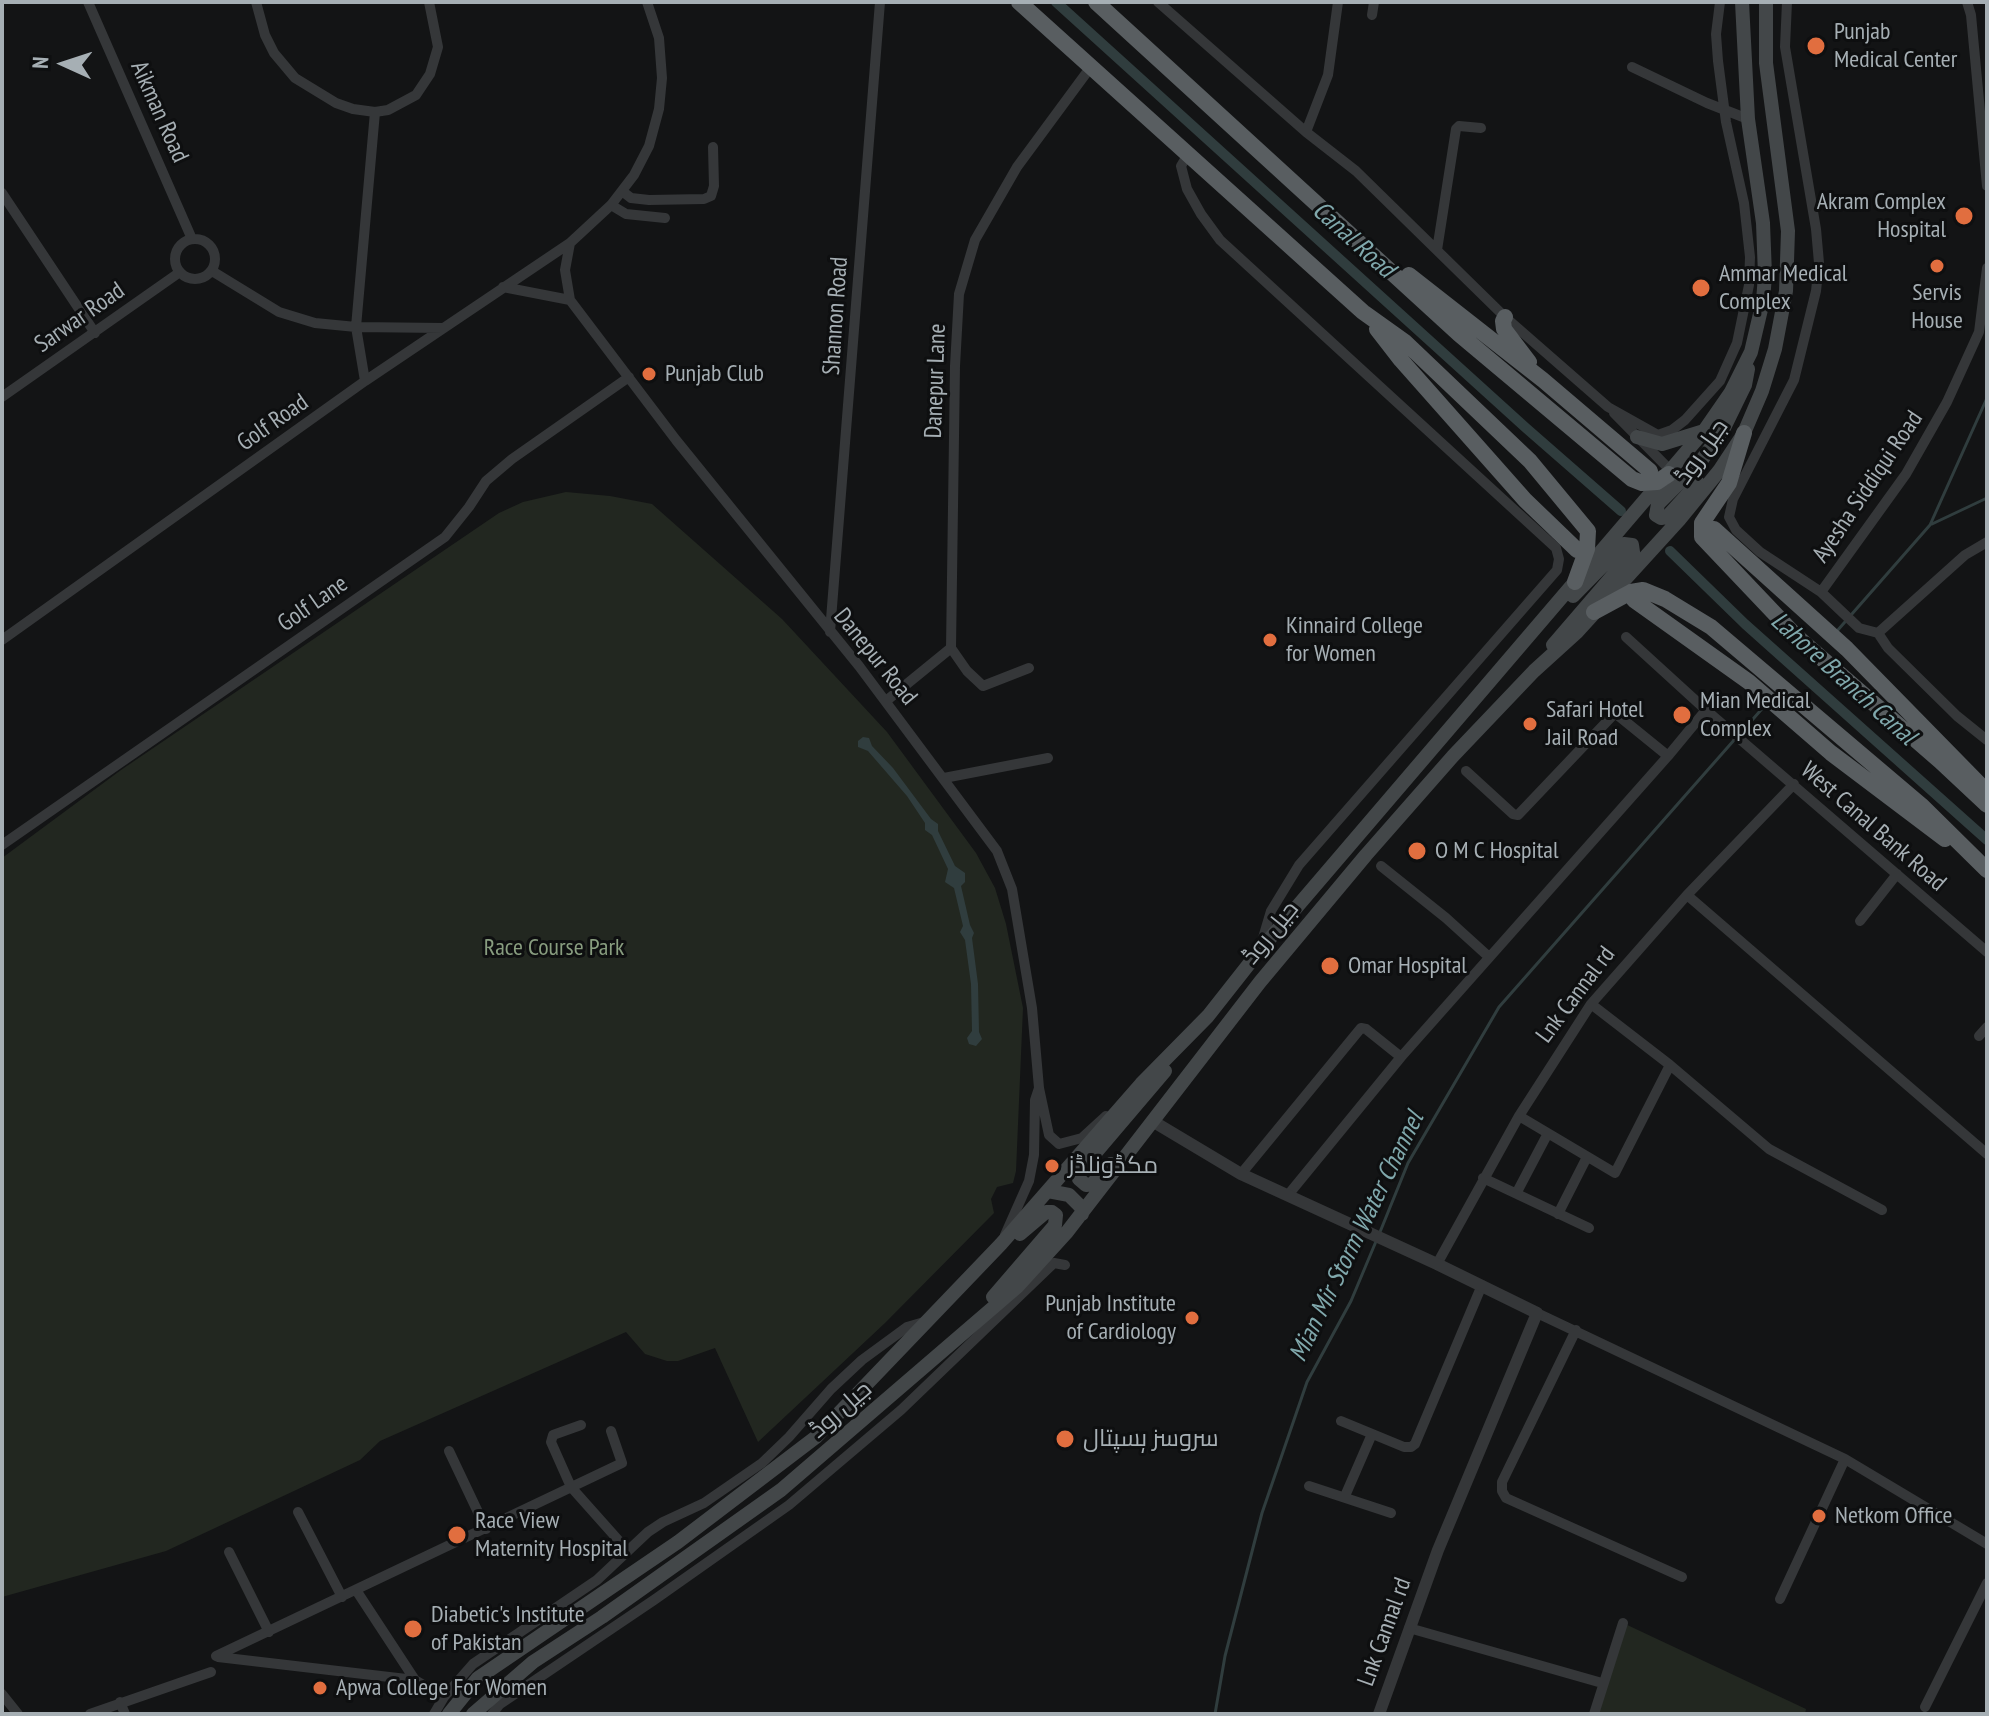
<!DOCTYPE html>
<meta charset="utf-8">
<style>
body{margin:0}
#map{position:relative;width:1989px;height:1716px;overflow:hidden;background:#131415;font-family:"PT Sans Narrow",sans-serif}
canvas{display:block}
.frame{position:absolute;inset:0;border:4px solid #a6afb4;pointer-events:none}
.north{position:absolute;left:24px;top:24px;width:80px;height:80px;-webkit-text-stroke:6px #0e0f10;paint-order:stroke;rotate:273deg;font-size:22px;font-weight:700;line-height:32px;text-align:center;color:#a6afb4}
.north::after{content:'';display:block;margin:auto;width:28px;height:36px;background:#a6afb4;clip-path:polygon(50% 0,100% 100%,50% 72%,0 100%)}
</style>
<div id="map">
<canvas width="1989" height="1716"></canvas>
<div class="frame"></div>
<div class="north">N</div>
</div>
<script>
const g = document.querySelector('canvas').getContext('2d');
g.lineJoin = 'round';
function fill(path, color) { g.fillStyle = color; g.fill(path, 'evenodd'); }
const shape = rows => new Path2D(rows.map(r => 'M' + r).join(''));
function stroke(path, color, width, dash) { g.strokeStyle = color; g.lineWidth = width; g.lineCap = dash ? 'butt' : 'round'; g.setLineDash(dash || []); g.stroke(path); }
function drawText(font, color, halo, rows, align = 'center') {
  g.font = font + ' "PT Sans Narrow",Cairo,sans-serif'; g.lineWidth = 6; g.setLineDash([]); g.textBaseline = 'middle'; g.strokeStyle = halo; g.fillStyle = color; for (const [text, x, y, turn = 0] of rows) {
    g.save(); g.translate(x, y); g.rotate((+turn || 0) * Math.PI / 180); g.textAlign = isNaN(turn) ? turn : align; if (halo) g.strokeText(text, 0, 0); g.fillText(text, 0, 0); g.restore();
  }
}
fill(shape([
 [566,492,610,496,652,504,782,619,887,732,976,853,995,888,1006,924,1023,1008,1016,1171,1013,1183,997,1187,991,1199,994,1213,885,1323,758,1442,715,1348,678,1361,667,1361,645,1354,626,1332,380,1441,360,1460,166,1551,2,1597,2,858,121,770,499,513,523,502],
 [1623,1623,1806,1709,1805,1714,1594,1714]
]), '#222720');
fill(shape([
 [863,737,869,738,872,746,893,768,931,819,938,824,938,831,955,866,965,873,965,882,961,886,970,925,974,933,972,938,978,984,979,1032,982,1039,976,1046,969,1044,967,1038,972,1031,971,984,965,940,960,932,963,926,954,888,945,882,948,869,932,835,925,830,925,823,907,796,868,751,858,747,858,741]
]), '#303d3e');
stroke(shape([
 [1932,524,1987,498],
 [1837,631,1930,525,1987,398],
 [1740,734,1767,703],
 [1380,1232,1408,1163,1499,1007,1735,739],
 [1215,1714,1225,1656,1262,1513,1307,1382,1351,1301,1377,1239]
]), '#303d3e', 3);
stroke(shape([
 [1056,2,1526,428,1621,511],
 [1670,551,1745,624,1987,840]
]), '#303d3e', 10);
stroke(shape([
 [88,2,192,239],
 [256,2,265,35,274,53,295,78,336,103,353,109,375,112,388,110,416,95,430,74,438,47,429,2],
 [647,2,659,38,662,78,659,109,649,146,634,175,611,205,570,243,565,270,570,300,676,440,859,666,997,851,1012,889,1032,1008,1039,1088],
 [1158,2,1306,132,1356,171,1505,317,1608,407,1658,435,1672,430,1685,420,1720,381,1737,343,1749,285,1750,257,1744,203,1726,122,1718,61,1716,34,1720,2],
 [1787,2,1785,47,1816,229,1819,263,1816,291,1794,380,1733,499,1729,517,1736,530,1760,552,1821,592,1859,628,1878,633],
 [1967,2,1971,15,1987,186],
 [1372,15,1374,2],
 [1632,67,1707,103,1748,119],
 [1306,132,1328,75,1338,2],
 [1187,156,1181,166,1187,189,1201,214,1220,240,1556,548,1559,559,1557,570,1299,865,1271,911,1260,948],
 [622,191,631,198,649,200,704,199,711,196,714,186,713,147],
 [2,193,95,333],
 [611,205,626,214,665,218],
 '175 259a20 20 0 1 1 40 0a20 20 0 1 1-40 0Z',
 [1437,250,1456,129,1459,126,1481,128],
 [212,271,279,312,315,323,356,327,443,328],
 [503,287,570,300],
 [365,381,356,327,375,112],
 [2,397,180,272],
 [1614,413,1672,472],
 [1821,592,1906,474,1947,402,1979,332,1987,268],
 [830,632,880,2],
 [1878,633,1888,648,1957,716,1987,740],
 [1878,633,1965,555,1987,542],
 [1626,637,1706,710,1987,952],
 [2,640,365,381,570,243],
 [951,648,967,671,983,686,1029,668],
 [886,701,951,648,955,366,959,294,975,240,1017,167,1090,68],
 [1466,771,1513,814,1518,815,1615,713,1668,756],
 [944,778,1048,758],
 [2,845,445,537,469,507,486,481,512,459,629,377],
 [1381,866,1446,918,1489,957],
 [1687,895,1987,1154],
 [1860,921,1897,874],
 [1591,1004,1670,1065,1769,1149,1882,1210],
 [1979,1036,1987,1027],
 [1519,1116,1615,1173,1670,1065],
 [1241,1174,1361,1028,1366,1029,1401,1057],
 [1483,1178,1589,1228],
 [1517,1192,1547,1135],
 [1288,1195,1401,1057,1668,756,1706,710],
 [1558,1214,1587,1157],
 [1005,1235,1029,1181,1034,1155,1035,1100,1039,1088,1049,1135,1059,1144,1082,1138,1106,1116],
 [1437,1264,1519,1116,1591,1004,1687,895,1794,784],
 [1537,1313,1845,1459,1987,1544],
 [1576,1330,1502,1482,1502,1491,1506,1498,1682,1577],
 [1341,1421,1404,1447,1411,1447,1415,1444,1482,1285],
 [581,1425,553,1435,551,1442,571,1487,628,1551],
 [449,1451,486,1529],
 [1309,1486,1391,1513],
 [1345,1496,1372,1434],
 [298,1512,342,1597],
 [229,1552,269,1632],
 [356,1590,415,1680],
 [1780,1599,1845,1459],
 [1409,1628,1602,1683],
 [216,1656,622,1463,611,1431],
 [218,1657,415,1680,444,1697],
 [2,1694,18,1714],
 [120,1702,125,1714],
 [1925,1707,1987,1583],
 [90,1714,211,1672],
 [434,1714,444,1697,473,1664,597,1580,648,1532,663,1522,704,1503,762,1463,789,1437,831,1389,862,1360,907,1327,924,1322],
 [492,1714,500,1704,654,1600,789,1505,901,1410,1054,1263,1065,1265],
 [1594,1714,1623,1623]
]), '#353739', 10);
stroke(shape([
 [1154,1122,1241,1174,1437,1264,1537,1313,1438,1550,1379,1714]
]), '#353739', 12);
stroke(shape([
 [1637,437,1662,444,1704,431],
 [1698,483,1667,517,1661,518,1656,515,1658,504,1701,461,1723,430,1745,385,1748,369],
 [1553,645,1633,552,1632,545,1624,544,1573,596],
 [1111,1164,1092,1184,1086,1185,1079,1179,1080,1171,1165,1071],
 [1048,1191,1069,1195,1081,1207,1082,1214],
 [993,1297,1055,1225,1056,1215,1052,1212,1046,1212,1020,1234],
 [449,1714,478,1678,678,1542,816,1437,1001,1244,1141,1084,1208,1016,1260,950,1704,431,1731,392,1751,352,1763,301,1765,275,1763,223,1748,119,1742,2],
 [473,1714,533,1662,602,1617,781,1490,1017,1287,1067,1232,1260,982,1366,855,1453,756,1534,671,1577,632,1679,520,1719,471,1744,433,1762,391,1775,349,1786,291,1788,231,1766,63,1766,2]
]), '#434749', 14);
stroke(shape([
 [1019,2,1363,312,1405,342,1530,461,1588,531,1587,549,1575,582],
 [1096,2,1459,334,1632,479,1642,483,1657,482,1669,474],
 [1409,275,1543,380,1650,471],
 [1505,317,1503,321,1504,329,1529,362],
 [1377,329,1401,360,1525,500,1577,550],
 [1744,433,1729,483,1702,523,1702,537,1796,636,1940,761,1987,805],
 [1714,529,1847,649,1987,792],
 [1634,600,1749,682,1831,753,1945,839],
 [1594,612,1631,592,1643,590,1665,599,1711,627,1921,805,1987,870]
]), '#595e61', 16);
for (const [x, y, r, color] of [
 [1816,46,10,"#e16e3f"],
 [1964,216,10,"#e16e3f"],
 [1937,266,8,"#e16e3f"],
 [1701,288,10,"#e16e3f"],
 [649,374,8,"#e16e3f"],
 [1270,640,8,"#e16e3f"],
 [1682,715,10,"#e16e3f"],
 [1530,724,8,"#e16e3f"],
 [1417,851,10,"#e16e3f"],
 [1330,966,10,"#e16e3f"],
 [1052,1166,8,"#e16e3f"],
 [1192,1318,8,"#e16e3f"],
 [1065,1439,10,"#e16e3f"],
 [1819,1516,8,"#e16e3f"],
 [457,1535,10,"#e16e3f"],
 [413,1629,10,"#e16e3f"],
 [320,1688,8,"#e16e3f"]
]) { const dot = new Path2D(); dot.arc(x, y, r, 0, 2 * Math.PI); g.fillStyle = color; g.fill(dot); stroke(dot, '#0e0f10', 3); }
drawText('24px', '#a6afb4', '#0e0f10', [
 ["Punjab",1834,32],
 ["Medical Center",1834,60],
 ["Akram Complex",1946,202,"right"],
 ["Hospital",1946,230,"right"],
 ["Ammar Medical",1719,274],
 ["Complex",1719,302],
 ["Servis",1937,293,"center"],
 ["House",1937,321,"center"],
 ["Punjab Club",665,374],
 ["Kinnaird College",1286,626],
 ["for Women",1286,654],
 ["Mian Medical",1700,701],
 ["Complex",1700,729],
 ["Safari Hotel",1546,710],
 ["Jail Road",1546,738],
 ["O M C Hospital",1435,851],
 ["Omar Hospital",1348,966],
 ["مکڈونلڈز",1068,1166],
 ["Punjab Institute",1176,1304,"right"],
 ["of Cardiology",1176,1332,"right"],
 ["سروسز ہسپتال",1083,1439],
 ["Netkom Office",1835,1516],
 ["Race View",475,1521],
 ["Maternity Hospital",475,1549],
 ["Diabetic's Institute",431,1615],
 ["of Pakistan",431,1643],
 ["Apwa College For Women",336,1688]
], 'left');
drawText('24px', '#a6afb4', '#0e0f10', [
 ["Aikman Road",159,112,66],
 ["Shannon Road",836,316,-86],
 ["Sarwar Road",80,318,-35],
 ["Danepur Lane",936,381,-88],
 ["Golf Road",273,423,-35],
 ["جیل روڈ",1702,452,-55],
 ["Ayesha Siddiqui Road",1868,487,-56],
 ["Golf Lane",313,604,-35],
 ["Danepur Road",875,657,51],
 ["West Canal Bank Road",1873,827,41],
 ["جیل روڈ",1271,933,-51],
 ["Lnk Cannal rd",1576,995,-53],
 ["جیل روڈ",841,1410,-41],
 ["Lnk Cannal rd",1385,1632,-70]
]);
drawText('24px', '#889d7f', '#0e0f10', [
 ["Race Course Park",554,948]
]);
drawText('italic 26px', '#80a8ac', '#0e0f10', [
 ["Canal Road",1353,240,42],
 ["Lahore Branch Canal",1843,679,42],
 ["Mian Mir Storm Water Channel",1357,1237,-64]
]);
</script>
